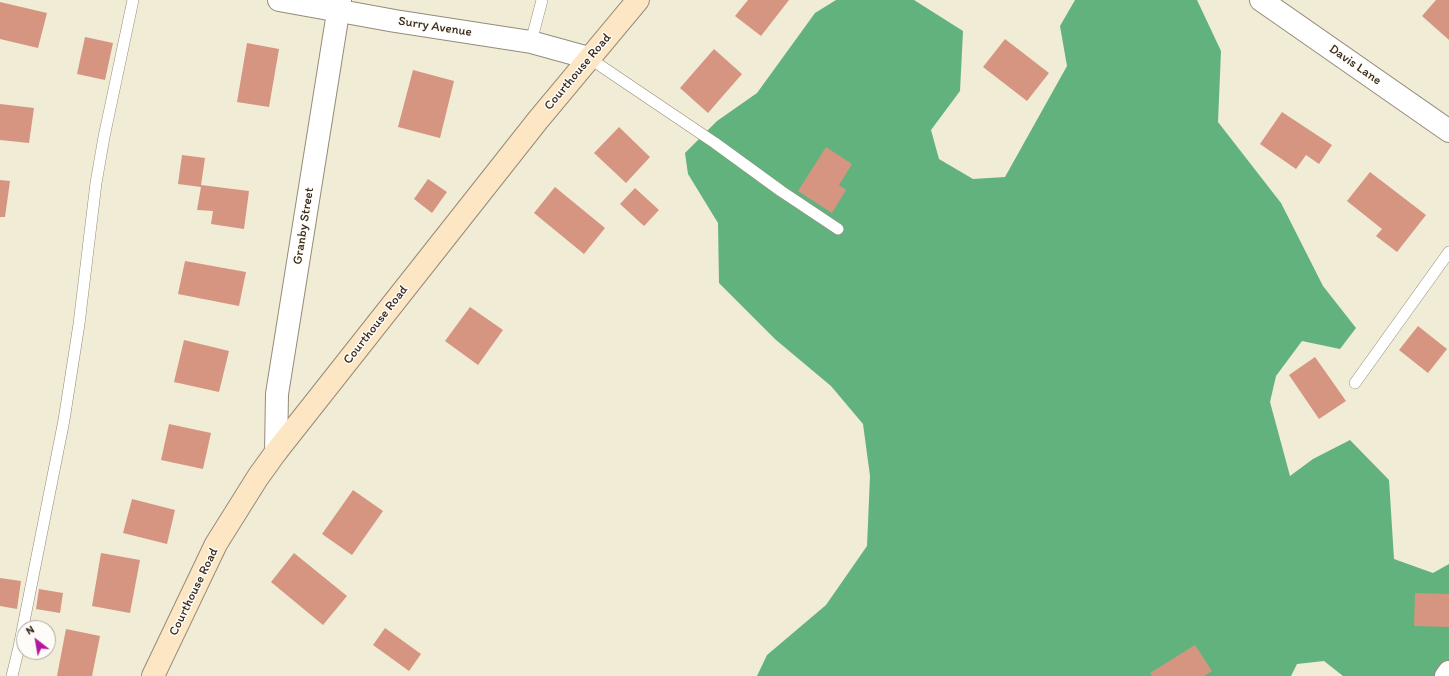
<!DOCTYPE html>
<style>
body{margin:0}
#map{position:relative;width:1449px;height:676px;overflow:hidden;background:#f0ecd5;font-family:Itim,sans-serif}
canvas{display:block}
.north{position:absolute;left:16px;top:620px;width:40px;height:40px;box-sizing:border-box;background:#fdfcf7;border:1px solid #afa8a0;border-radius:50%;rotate:329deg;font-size:11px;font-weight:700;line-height:16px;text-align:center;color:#3b2a1e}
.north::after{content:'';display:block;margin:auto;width:14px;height:18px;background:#b5179e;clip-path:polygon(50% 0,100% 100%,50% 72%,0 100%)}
</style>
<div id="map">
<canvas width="1449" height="676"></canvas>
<div class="north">N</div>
</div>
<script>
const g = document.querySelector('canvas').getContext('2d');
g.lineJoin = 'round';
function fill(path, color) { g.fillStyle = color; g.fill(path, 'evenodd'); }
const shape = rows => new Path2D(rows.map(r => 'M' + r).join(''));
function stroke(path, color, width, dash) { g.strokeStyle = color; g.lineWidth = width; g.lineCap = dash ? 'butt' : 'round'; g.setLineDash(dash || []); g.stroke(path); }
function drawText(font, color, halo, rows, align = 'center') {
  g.font = font + ' Itim,sans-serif'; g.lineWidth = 3; g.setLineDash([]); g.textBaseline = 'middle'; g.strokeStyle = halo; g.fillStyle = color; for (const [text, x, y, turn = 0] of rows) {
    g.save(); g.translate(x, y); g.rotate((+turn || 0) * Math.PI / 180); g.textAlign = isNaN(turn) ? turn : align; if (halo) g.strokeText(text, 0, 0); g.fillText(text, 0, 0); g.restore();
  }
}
fill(shape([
 [836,0,914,0,963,31,960,91,931,130,939,159,973,179,1005,177,1067,66,1060,26,1075,0,1197,0,1221,51,1218,122,1281,203,1323,286,1356,328,1340,349,1302,341,1276,376,1270,402,1290,476,1313,459,1350,440,1389,480,1394,559,1433,573,1449,564,1449,676,1343,676,1324,661,1297,664,1291,676,757,676,767,655,826,605,867,546,870,476,863,424,831,386,776,340,719,283,718,223,688,174,685,153,717,121,757,93,815,13]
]), '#62b27e');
fill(shape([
 [748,0,789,0,761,36,735,16],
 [1436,0,1449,0,1449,40,1422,16],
 [0,2,47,13,38,48,0,39],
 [85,37,113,43,105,80,77,74],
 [1005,39,1049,73,1027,101,983,67],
 [247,43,279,49,269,107,237,102],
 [714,49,742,74,708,113,680,88],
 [413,70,454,81,440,138,398,127],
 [0,104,34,108,29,143,0,140],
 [1282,112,1332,145,1319,164,1306,155,1296,169,1260,144],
 [619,127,650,157,626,183,594,153],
 [826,147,852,164,839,185,846,190,832,213,798,191],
 [182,155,205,158,201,185,249,191,244,229,211,224,213,211,197,210,201,187,178,184],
 [1370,172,1426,215,1397,252,1376,236,1382,229,1347,201],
 [428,179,447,192,432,213,414,199],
 [0,180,10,181,5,217,0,217],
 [555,187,605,228,584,254,534,213],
 [635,188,659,210,644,226,620,204],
 [185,261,246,272,239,306,178,294],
 [470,307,503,330,478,365,445,341],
 [1418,326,1447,349,1428,373,1399,350],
 [184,340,229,351,219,392,174,382],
 [1315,357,1346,401,1319,419,1289,375],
 [169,424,211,433,203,469,161,460],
 [353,490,383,511,352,555,322,534],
 [132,499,175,510,167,544,123,533],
 [101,553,140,560,130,613,92,606],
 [294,553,347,596,323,625,271,582],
 [0,578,21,581,17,609,0,606],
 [39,589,63,593,60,613,36,609],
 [1415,593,1449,594,1449,627,1414,626],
 [385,628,421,654,409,671,373,645],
 [66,629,100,636,92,676,57,676],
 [1195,645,1212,671,1204,676,1152,676,1150,673]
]), '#d59581');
const lane = shape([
 [531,42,542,0],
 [589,58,715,143,781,191,838,229],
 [1355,383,1449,252],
 [12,676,19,647,64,420,79,324,96,183,104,137,133,0]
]);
const street = shape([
 [279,0,395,21,531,42,589,58],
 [1261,0,1449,131],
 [276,452,277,394,340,0],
 [1446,676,1449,672]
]);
const secondary = shape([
 [153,676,216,544,258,477,276,452,538,120,638,0]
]);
stroke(lane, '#968b7a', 12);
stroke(street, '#968b7a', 24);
stroke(secondary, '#968b7a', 24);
stroke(lane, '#fff', 11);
stroke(street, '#fff', 22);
stroke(secondary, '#fce6c4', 22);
drawText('13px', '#3b2a1e', '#fdfcf7', [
 ["Surry Avenue",435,27,9],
 ["Davis Lane",1355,65,35],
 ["Courthouse Road",578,72,-50],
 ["Granby Street",304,226,-81],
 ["Courthouse Road",376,325,-52],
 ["Courthouse Road",194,592,-64]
]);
</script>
